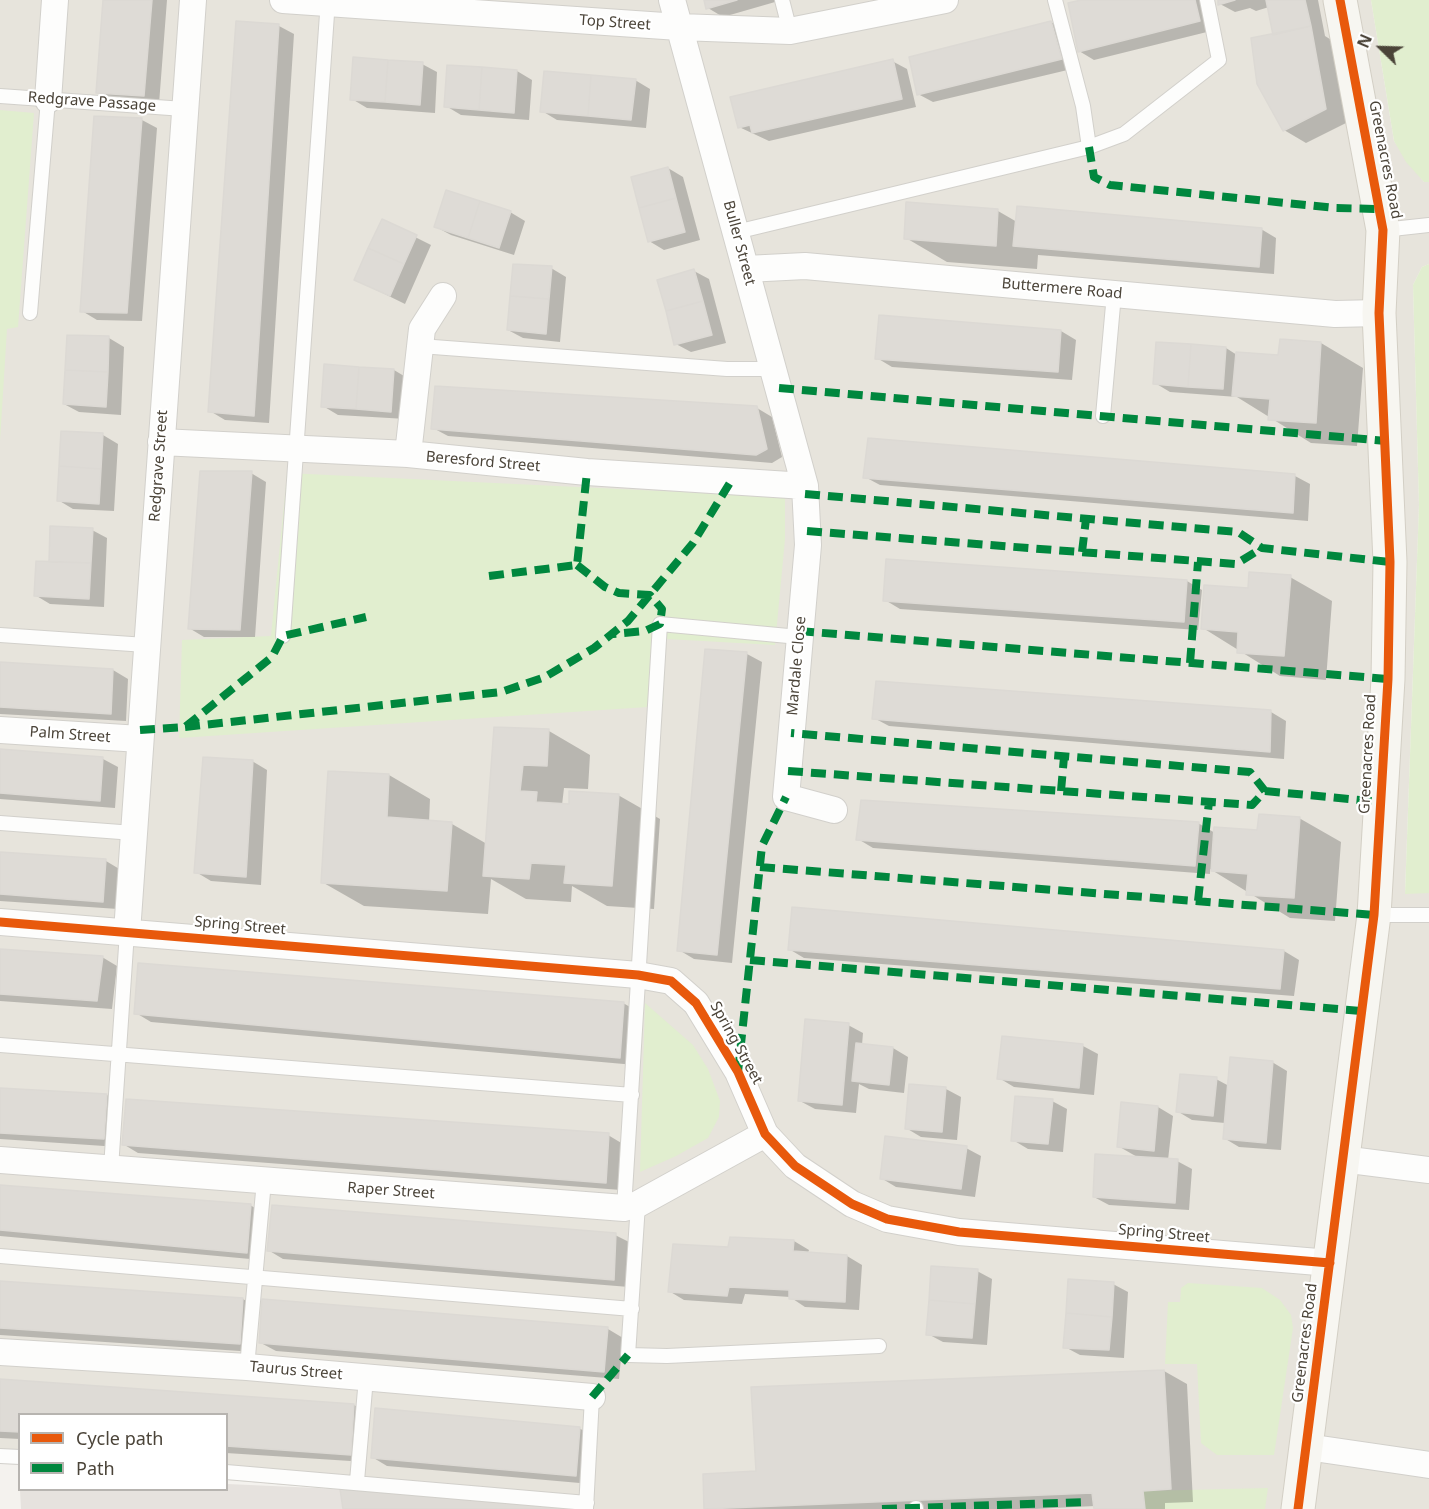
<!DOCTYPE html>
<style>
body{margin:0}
#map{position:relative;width:1429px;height:1509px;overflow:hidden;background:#f4f2ee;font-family:"Noto Sans",sans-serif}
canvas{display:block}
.legend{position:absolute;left:18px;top:1413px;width:210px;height:78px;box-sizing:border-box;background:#fff;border:2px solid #b7b4b0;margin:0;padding:8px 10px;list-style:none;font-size:18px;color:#4b4439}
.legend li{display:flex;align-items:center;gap:12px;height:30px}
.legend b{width:30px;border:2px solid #b7b4b0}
.north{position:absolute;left:1351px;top:18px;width:60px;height:60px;-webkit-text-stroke:4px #fff;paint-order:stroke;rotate:293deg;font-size:16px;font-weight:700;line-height:24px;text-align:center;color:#4b4439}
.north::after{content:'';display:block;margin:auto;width:21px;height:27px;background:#4b4439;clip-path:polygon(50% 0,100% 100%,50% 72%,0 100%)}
</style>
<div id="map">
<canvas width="1429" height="1509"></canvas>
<ul class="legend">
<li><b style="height:8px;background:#e8590c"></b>Cycle path</li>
<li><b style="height:8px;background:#00873e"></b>Path</li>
</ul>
<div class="north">N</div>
</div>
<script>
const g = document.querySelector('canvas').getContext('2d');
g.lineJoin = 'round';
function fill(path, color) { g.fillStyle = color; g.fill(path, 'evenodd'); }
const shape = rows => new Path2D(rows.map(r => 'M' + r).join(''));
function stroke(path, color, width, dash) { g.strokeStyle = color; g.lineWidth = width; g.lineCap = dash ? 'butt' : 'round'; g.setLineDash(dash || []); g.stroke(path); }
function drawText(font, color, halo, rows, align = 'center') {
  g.font = font + ' "Noto Sans",sans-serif'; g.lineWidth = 4.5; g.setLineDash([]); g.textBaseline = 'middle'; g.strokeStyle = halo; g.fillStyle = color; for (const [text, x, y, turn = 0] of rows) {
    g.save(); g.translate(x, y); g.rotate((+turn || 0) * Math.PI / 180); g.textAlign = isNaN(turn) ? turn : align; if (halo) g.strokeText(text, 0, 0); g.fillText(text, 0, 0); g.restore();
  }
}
fill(shape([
 [0,0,1371,0,1394,141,1424,182,1429,182,1429,264,1422,267,1413,285,1419,505,1405,893,1429,893,1429,1509,577,1509,227,1480,226,1414,20,1414,19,1464,0,1463]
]), '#e7e4dc');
fill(shape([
 [227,1484,340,1489,577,1509,21,1509,20,1490,226,1490]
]), '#e6e2de');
fill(shape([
 [1371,0,1429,0,1429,182,1424,182,1406,162,1394,141],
 [0,110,34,113,18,327,7,329,0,441],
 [1429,264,1429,893,1405,894,1419,505,1413,285,1422,267],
 [287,473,785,497,785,539,775,645,666,639,663,706,179,738,182,640,271,636],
 [645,1003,693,1045,708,1069,720,1101,719,1117,708,1138,676,1156,640,1172],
 [1188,1283,1262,1288,1280,1300,1291,1315,1293,1328,1274,1455,1217,1455,1201,1443,1197,1364,1165,1364,1168,1302,1180,1302,1181,1288],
 [1268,1488,1265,1509,1145,1509,1143,1491]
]), '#e1eecf');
fill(shape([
 [104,0,167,0,159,104,113,101,98,92],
 [706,0,782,0,723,17,708,8],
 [1087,0,1207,0,1215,30,1094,60,1079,51],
 [1219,0,1318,0,1325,36,1333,41,1348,122,1306,143,1284,130,1275,35,1269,7,1256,11,1250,8,1235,12,1220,4],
 [1051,22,1066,31,1076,68,933,102,918,94],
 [238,23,279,26,294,34,269,423,225,420,210,411],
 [892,61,907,69,916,107,769,141,739,127],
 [422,64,437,72,435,113,367,108,352,99],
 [517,71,532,80,529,120,461,115,446,106],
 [635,80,650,89,646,128,557,120,542,111],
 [95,118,142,120,157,128,142,321,97,320,82,311],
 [668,168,683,177,700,240,664,250,649,241],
 [998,211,1017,222,1261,229,1276,238,1274,274,1038,255,1037,269,947,262,906,238],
 [510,212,525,221,514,255,451,235,436,227],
 [383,221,431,245,405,304,356,280],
 [551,268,566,277,560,342,523,338,508,330],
 [694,271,709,279,726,343,691,352,676,344],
 [881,316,1061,331,1076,340,1072,380,892,367,877,358],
 [69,336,109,338,124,347,121,415,79,412,64,404],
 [1281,341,1321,343,1363,368,1357,446,1311,443,1237,397,1170,392,1155,383,1226,348,1237,355,1280,356],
 [394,370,409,379,406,419,338,415,323,406],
 [757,408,772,417,782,457,772,463,448,436,433,428],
 [103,435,118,444,114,511,73,509,58,500],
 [251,473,266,482,255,637,204,637,189,628],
 [1295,476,1310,484,1308,521,880,485,865,477],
 [92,530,107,538,104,607,50,604,35,595,50,563],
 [1290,577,1332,601,1326,680,1280,676,1203,628,1249,590],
 [1187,581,1202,590,1198,630,900,609,885,600],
 [747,654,762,662,732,963,694,959,679,950],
 [0,663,113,670,128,679,126,721,0,714],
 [1271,712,1286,721,1284,759,889,726,874,718],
 [496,728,549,731,590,755,588,789,564,788,562,805,618,795,660,819,654,909,607,906,572,886,571,902,526,899,491,879,488,914,364,906,322,882,389,775,430,799,429,822,452,824,487,844],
 [0,751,103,759,118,767,115,808,0,799],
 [252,761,267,770,261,885,211,881,196,872],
 [1299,818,1341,842,1335,921,1290,918,1210,869,1210,874,873,848,858,839,1198,823,1215,833,1259,832],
 [0,853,106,861,121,870,118,909,0,901],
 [794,909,1284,951,1299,960,1294,996,804,958,789,949],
 [0,951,102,957,117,966,112,1009,0,1001],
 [623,1003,639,1012,635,1065,151,1022,136,1013],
 [848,1025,863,1033,862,1045,893,1048,908,1057,904,1093,869,1089,859,1084,856,1113,815,1109,800,1101],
 [1003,1037,1083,1046,1098,1054,1094,1095,1014,1087,999,1078],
 [1272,1062,1287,1071,1281,1150,1239,1147,1224,1138,1225,1123,1192,1120,1177,1111,1216,1079,1229,1086],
 [0,1089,107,1095,122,1104,119,1147,0,1139],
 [946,1089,961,1097,957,1140,921,1137,906,1128],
 [1052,1101,1067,1109,1063,1152,1028,1149,1013,1140],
 [1158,1107,1173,1116,1168,1160,1177,1161,1192,1169,1189,1210,1109,1205,1094,1197,1139,1158,1118,1146],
 [608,1135,623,1144,621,1190,138,1153,123,1144],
 [966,1148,981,1156,975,1197,896,1187,881,1178],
 [0,1186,250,1205,265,1214,261,1260,0,1236],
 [615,1235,631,1243,629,1287,283,1259,268,1250],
 [794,1241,809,1250,808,1253,847,1256,862,1265,859,1310,805,1307,790,1297,745,1294,742,1304,684,1300,669,1291,730,1249],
 [977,1271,992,1279,987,1345,943,1342,928,1334],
 [0,1282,243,1299,258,1308,255,1352,0,1335],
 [1113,1284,1128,1292,1124,1358,1080,1355,1065,1347],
 [264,1301,608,1329,623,1338,619,1379,276,1351,261,1343],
 [1164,1371,1187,1384,1193,1502,1165,1503,1165,1509,1095,1509,1095,1506,1033,1509,706,1509,704,1475,757,1472,753,1389],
 [0,1381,354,1405,369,1414,366,1462,226,1453,226,1414,20,1414,20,1439,0,1438],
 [579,1428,594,1437,591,1484,387,1466,372,1457]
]), '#0003');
const building = shape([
 [103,0,152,0,144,96,96,93,103,0],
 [704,0,737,0,706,9,704,0],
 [1081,0,1195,0,1200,21,1078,52,1068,3,1081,0],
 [1218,0,1235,0,1218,5,1218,0],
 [1266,0,1305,0,1311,26,1273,35,1266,0],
 [236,21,279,24,254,416,208,412,236,21],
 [1051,21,1062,59,917,95,909,57,1051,21],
 [1311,26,1326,109,1283,131,1257,84,1251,38,1311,26],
 [353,57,388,60,385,102,350,100,353,57],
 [893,59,902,99,752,133,750,125,738,128,730,97,893,59],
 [388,60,423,62,420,105,385,102,388,60],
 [447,65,482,67,479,110,444,107,447,65],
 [482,67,517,70,514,113,479,110,482,67],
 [544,71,591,75,588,116,540,112,544,71],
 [591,75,636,79,631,120,588,116,591,75],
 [94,116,142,118,127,313,80,312,94,116],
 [668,167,676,198,639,208,631,177,668,167],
 [446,190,480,201,468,238,434,227,446,190],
 [676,198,685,232,648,242,639,208,676,198],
 [480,201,511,211,499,248,468,238,480,201],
 [906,202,998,209,996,246,904,239,906,202],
 [1017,206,1262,228,1259,267,1013,246,1017,206],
 [382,219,417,235,404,264,368,248,382,219],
 [368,248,404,264,390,296,354,280,368,248],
 [513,264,552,266,549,299,510,296,513,264],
 [694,269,703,301,666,311,657,280,694,269],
 [510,296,549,299,546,334,507,330,510,296],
 [703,301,712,335,674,345,666,311,703,301],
 [879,315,1061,330,1058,372,875,359,879,315],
 [67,335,109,336,108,372,65,370,67,335],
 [1280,339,1321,342,1316,423,1268,420,1270,399,1232,396,1236,352,1278,355,1280,339],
 [1156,342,1191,344,1188,387,1153,384,1156,342],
 [1191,344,1226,347,1223,389,1188,387,1191,344],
 [324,364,359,367,356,409,321,407,324,364],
 [359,367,394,369,391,412,356,409,359,367],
 [65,370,108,372,106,407,63,404,65,370],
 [435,386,757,406,767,449,756,455,431,429,435,386],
 [61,431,103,433,101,469,59,466,61,431],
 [868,438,1295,474,1293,513,863,478,868,438],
 [59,466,101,469,99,504,57,501,59,466],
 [200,471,252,471,240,630,188,629,200,471],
 [50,526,93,528,91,563,49,562,50,526],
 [886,559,1187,580,1184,622,883,601,886,559],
 [36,561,91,563,89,599,34,596,36,561],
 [1249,572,1291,575,1284,656,1237,653,1238,632,1201,629,1204,585,1248,588,1249,572],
 [705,649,747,652,717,955,677,951,705,649],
 [0,662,113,669,111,714,0,707,0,662],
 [876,681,1271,710,1270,752,872,719,876,681],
 [494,727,549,729,547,766,523,765,520,791,537,792,536,802,569,804,569,791,619,794,612,886,564,883,566,865,531,863,529,879,483,876,494,727],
 [0,749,103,757,100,801,0,793,0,749],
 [203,757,253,760,246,877,194,873,203,757],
 [328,771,389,774,387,817,452,822,447,891,321,883,328,771],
 [861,800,1199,822,1195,866,856,840,861,800],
 [1259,814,1300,817,1294,898,1246,895,1248,874,1211,871,1214,827,1257,830,1259,814],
 [0,852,106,859,103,902,0,894,0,852],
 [792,907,1284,950,1280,989,788,950,792,907],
 [0,949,103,956,97,1001,0,994,0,949],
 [138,963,624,1002,620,1058,134,1014,138,963],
 [805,1019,849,1023,842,1105,798,1101,805,1019],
 [1002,1036,1083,1044,1079,1088,997,1079,1002,1036],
 [856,1043,893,1047,889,1085,852,1081,856,1043],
 [1230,1057,1273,1061,1266,1143,1223,1139,1230,1057],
 [1180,1074,1217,1077,1213,1116,1176,1112,1180,1074],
 [909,1084,946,1087,942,1132,905,1129,909,1084],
 [0,1088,107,1094,104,1139,0,1133,0,1088],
 [1015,1096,1053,1099,1048,1144,1011,1141,1015,1096],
 [126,1099,609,1133,606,1183,122,1145,126,1099],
 [1121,1102,1158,1106,1154,1151,1117,1147,1121,1102],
 [885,1136,967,1146,961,1189,880,1179,885,1136],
 [1095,1154,1178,1159,1175,1203,1093,1197,1095,1154],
 [0,1185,251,1204,247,1253,0,1230,0,1185],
 [272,1205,616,1233,614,1280,267,1251,272,1205],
 [730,1237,794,1240,793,1251,847,1255,845,1302,789,1299,789,1290,729,1287,727,1296,668,1292,673,1244,728,1247,730,1237],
 [931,1266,978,1269,975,1304,929,1300,931,1266],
 [1068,1279,1114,1282,1112,1317,1066,1313,1068,1279],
 [0,1281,243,1298,240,1344,0,1328,0,1281],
 [262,1299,608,1327,604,1372,259,1343,262,1299],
 [929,1300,975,1304,972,1338,926,1335,929,1300],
 [1066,1313,1112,1317,1109,1350,1063,1348,1066,1313],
 [1164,1370,1171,1489,1143,1491,1145,1509,1094,1509,1092,1493,704,1509,703,1474,756,1471,751,1387,1164,1370],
 [0,1379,354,1404,351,1455,226,1446,226,1414,20,1414,20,1432,0,1431,0,1379],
 [375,1408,580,1427,576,1476,371,1458,375,1408],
 [340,1489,574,1509,343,1509,340,1489]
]);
fill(building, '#dedbd6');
stroke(building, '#dcd9d4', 1.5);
const lane = shape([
 [782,0,790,31],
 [1055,0,1083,106,1089,147],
 [0,96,184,109],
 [1383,230,1429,225],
 [736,232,1089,147,1124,134,1219,60,1207,0],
 [30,313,48,100],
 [420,346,727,369,773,369],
 [1103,416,1114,294],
 [0,635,146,645],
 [283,636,328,0],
 [0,823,134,833],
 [1374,915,1429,915],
 [0,1045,632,1095],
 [111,1168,127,932],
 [638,1204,628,1355,667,1356,879,1346],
 [624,1208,660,624,799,637],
 [0,1256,632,1309],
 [247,1367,264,1181],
 [0,1456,20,1457],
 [226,1472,587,1503],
 [357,1481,366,1378],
 [916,1508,916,1509],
 [586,1509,592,1397]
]);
const street = shape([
 [283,0,679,27,790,31,945,0],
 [672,0,805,486,808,545,786,797,834,810],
 [48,100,55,0],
 [746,269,805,266,1335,314,1379,313],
 [161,442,408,454,587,472,805,486],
 [408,454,422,329,443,296],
 [0,730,140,739],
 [0,922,638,975,671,981,696,1003,738,1072,765,1134,795,1166,852,1204,887,1219,959,1232,1330,1263],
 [127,932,193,0],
 [1342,1159,1429,1170],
 [0,1160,624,1208,638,1204,765,1134],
 [0,1352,247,1367,592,1397],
 [1307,1447,1429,1465]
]);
const secondary = shape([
 [1298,1509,1374,915,1388,679,1390,562,1379,313,1383,230,1340,0]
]);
stroke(lane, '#d2d0cb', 16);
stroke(street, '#d2d0cb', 28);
stroke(secondary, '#d3cfc5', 35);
stroke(lane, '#fdfdfc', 14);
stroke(street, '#fdfdfc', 26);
stroke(secondary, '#f7f6f1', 33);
stroke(shape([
 [1089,147,1094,177,1110,185,1335,208,1379,209],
 [779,388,1386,441],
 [805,494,1238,532,1262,548,1390,562],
 [807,531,1236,564,1262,548],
 [1082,552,1086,519],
 [577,565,605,587,619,593,650,595,662,609,660,624,645,631,613,634],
 [489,576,577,565,587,472],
 [799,631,1388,679],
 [1190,663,1198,562],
 [185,727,501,692,545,677,594,648,628,621,693,543,731,481],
 [140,730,185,727,272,657,283,636,366,617],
 [788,771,1252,805,1265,791,1250,772,791,733],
 [1061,791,1064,757],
 [1265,791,1381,802],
 [760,867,1374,915],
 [1198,901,1209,802],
 [750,960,1361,1011],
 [738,1072,762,846,786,797],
 [592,1397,628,1355],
 [882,1509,1087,1502]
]), '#00873e', 8, [15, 8]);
stroke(shape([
 [0,922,638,975,671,981,696,1003,738,1072,765,1134,795,1166,852,1204,887,1219,959,1232,1330,1263],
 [1298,1509,1374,915,1388,679,1390,562,1379,313,1383,230,1340,0]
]), '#e8590c', 9);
drawText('15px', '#4b4439', '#fff', [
 ["Top Street",615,23,4],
 ["Redgrave Passage",92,102,4],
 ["Greenacres Road",1385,160,79],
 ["Buller Street",739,243,75],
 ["Buttermere Road",1062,289,5],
 ["Beresford Street",483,462,5],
 ["Redgrave Street",159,466,-86],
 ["Mardale Close",797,666,-85],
 ["Palm Street",70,735,4],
 ["Greenacres Road",1368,754,-87],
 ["Spring Street",240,926,5],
 ["Spring Street",736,1043,61],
 ["Raper Street",391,1191,4],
 ["Spring Street",1164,1234,5],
 ["Greenacres Road",1305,1343,-83],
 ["Taurus Street",296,1371,5]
]);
</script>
